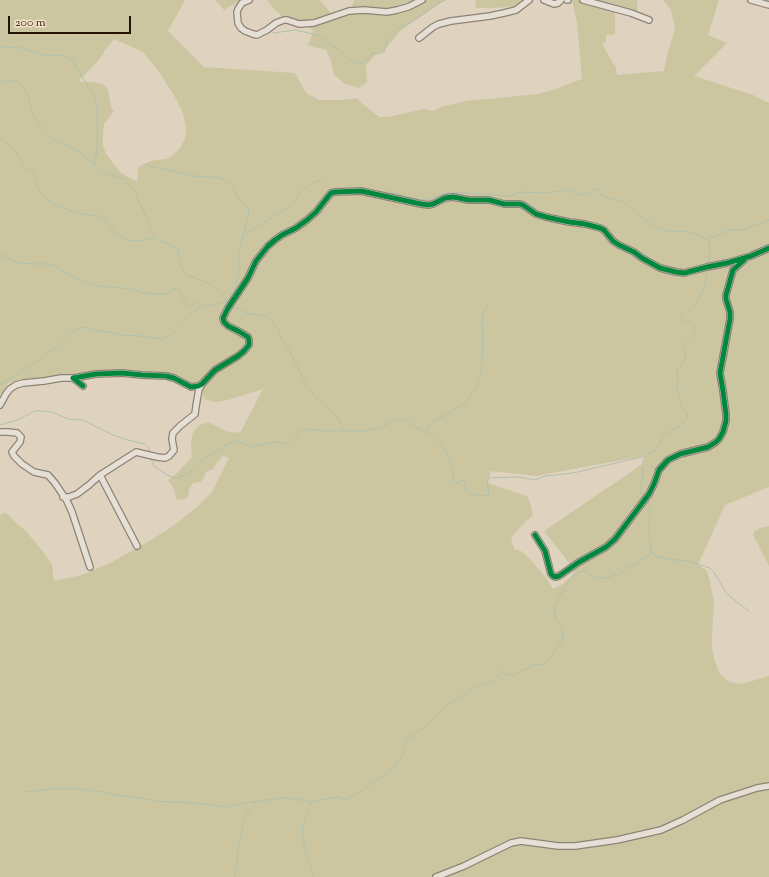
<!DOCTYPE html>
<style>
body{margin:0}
#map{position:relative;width:769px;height:877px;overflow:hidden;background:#dfd2be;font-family:"Sorts Mill Goudy",serif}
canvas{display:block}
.scale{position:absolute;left:8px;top:16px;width:123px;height:18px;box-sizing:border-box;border:2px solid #261202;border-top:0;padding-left:5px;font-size:12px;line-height:14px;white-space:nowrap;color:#261202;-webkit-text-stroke:3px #f3e4cc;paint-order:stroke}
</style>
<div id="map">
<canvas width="769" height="877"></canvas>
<div class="scale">200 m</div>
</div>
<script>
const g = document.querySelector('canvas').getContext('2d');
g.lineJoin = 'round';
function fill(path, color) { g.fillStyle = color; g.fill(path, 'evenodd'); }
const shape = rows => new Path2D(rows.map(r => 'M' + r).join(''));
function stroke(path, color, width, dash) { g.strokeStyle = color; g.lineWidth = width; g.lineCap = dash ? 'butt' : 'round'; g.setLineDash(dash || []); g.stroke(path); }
fill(shape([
 [0,0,185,0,168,31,204,67,295,73,306,93,319,100,342,100,358,98,361,103,380,117,388,117,424,109,433,111,444,106,467,101,538,94,559,88,571,83,582,79,577,22,572,0,638,0,637,1,638,15,615,9,615,34,606,35,606,42,602,43,603,46,616,68,617,75,664,71,667,56,675,28,671,10,663,0,719,0,708,35,727,43,694,76,753,95,769,103,769,487,725,505,698,565,706,570,709,577,711,587,714,603,712,634,712,648,714,659,720,674,729,682,742,684,769,676,769,877,0,877,0,515,4,513,8,514,16,523,25,530,37,544,52,564,54,581,82,575,112,562,146,543,173,526,197,507,212,492,229,458,223,456,216,464,213,469,206,472,203,479,200,482,193,483,189,489,188,497,182,500,176,499,175,491,168,480,176,474,192,457,191,445,192,436,195,429,200,425,208,422,226,431,236,433,241,431,263,389,228,400,215,402,204,399,203,393,200,389,173,377,121,374,97,370,47,377,20,379,9,383,0,395],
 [114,39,143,52,159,72,175,97,183,113,186,128,186,135,185,139,180,148,173,155,166,159,156,160,151,161,138,167,137,182,121,173,106,154,103,145,103,132,104,124,114,111,111,107,108,89,102,84,95,82,81,82,79,80,98,61,106,49],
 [644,456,644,463,544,531,573,568,574,573,563,584,553,589,547,579,530,559,521,551,514,549,511,538,527,520,533,516,530,503,527,496,488,483,491,471,536,476],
 [215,0,241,0,224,10],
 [267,0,320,0,333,16,351,10,354,0,413,0,415,4,422,0,445,0,400,31,384,51,374,56,366,66,367,82,359,88,345,84,334,75,331,61,326,50,307,45,310,41,313,30,296,21,284,18,274,9],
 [475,0,526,0,519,6,494,8,476,8],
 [768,526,769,526,769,566,753,535,755,531,760,528]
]), '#ccc6a0');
stroke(shape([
 [273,33,295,30,313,34,319,36,328,43,337,48,352,61,356,63,361,63,365,61,373,53,382,53,384,52,387,41,400,27,410,23,437,4,446,0],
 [0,46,6,48,18,47,44,55,64,56,69,58,72,60,95,98,97,107,97,151,94,164],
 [0,81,7,82,12,80,16,80,23,86,26,91,35,119,51,137,59,143,78,151,108,176,115,176,124,179,129,186,135,190,137,197,148,221,153,233,159,241,172,245,178,250,180,263,186,275,209,283,217,290,229,303],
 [0,139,6,142,14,149,20,158,23,166,32,172,34,174,37,187,43,196,51,203,55,205,80,214,100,216,104,218,116,234,129,240,136,241,147,240,155,237],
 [146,165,194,176,220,178,230,184,233,187,238,198,248,207,249,210,248,217,239,250,239,273,237,282,234,292,229,301],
 [388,191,420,200,432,198,446,193,454,192,510,196,521,192,544,193,568,190,581,195,585,195,589,193,596,188,600,190,600,194,602,196,623,202,646,221,660,229,667,231,691,232,698,235,709,241],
 [244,235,290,206,301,192,312,183,323,180],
 [0,254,19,263,35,264,47,264,54,265,64,272,94,286,122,288,135,290,144,293,166,294,175,289,179,288,183,299,187,305,191,306,197,302,205,306],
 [709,264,709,255,710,251,709,241,711,236,715,237,719,234,725,233,727,230,744,230,751,226,765,222,769,220],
 [233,306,245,312,252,314,266,316,272,321,278,330,281,338,290,352,307,386,317,399,336,415,340,422,343,430],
 [0,385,26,369,54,349,75,330,83,327,89,329,109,332,121,335,140,336,161,339,170,336,190,315,198,309,205,306,227,302],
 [0,425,17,420,35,411,41,411,52,412,68,419,83,420,111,434,128,440,145,444,147,446,151,452],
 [427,432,430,424,435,421,463,405,471,395,476,387,482,371,482,362,483,332,482,319,483,314,489,302],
 [151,457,152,462,155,467,169,476,177,478,188,474,202,460,232,442,236,441,244,443,249,446,252,447,274,442,288,444,297,436,300,431,303,429,327,431,364,431,378,428,397,420,403,419,406,420,415,427,429,433,442,446,446,453,450,462,455,482,457,483,462,480,464,481,466,489,470,494,484,496,489,495,487,481,490,478,518,477,535,480,545,476,573,473,646,456,656,450,662,438,667,433,679,427,688,417,687,414,683,409,677,391,676,387,678,382,677,371,686,358,686,355,683,351,684,345,693,338,695,329,693,324,684,321,682,319,681,316,696,304,698,298,702,293,708,270],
 [645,497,641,492,641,488,643,474,643,461,645,457],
 [651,552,659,557,667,559,687,561,710,568,714,572,726,593,738,603,749,611],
 [24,792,51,789,81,789,102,792,116,795,141,798,155,801,207,804,225,807,251,802,284,798,296,799,310,802,337,797,344,799,349,798,358,793,395,767,403,754,407,740,427,725,447,705,468,691,481,685,492,682,496,679,501,671,508,675,514,675,522,670,529,668,535,665,543,664,547,661,562,642,563,634,562,630,555,616,554,607,557,601,567,583,569,580,579,572,584,571,588,573,597,578,606,578,621,573,627,568,641,561,650,554,651,549,649,535,650,507,649,504,648,500],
 [311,802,302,828,303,836,305,850,314,877],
 [235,877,239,843,243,824,247,814,258,801]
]), '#afc1ad', 1);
const minor = shape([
 [249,0,242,3,238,9,237,12,238,23,241,28,245,31,253,34,257,35,267,30,276,23,284,20,287,20,299,24,314,23,349,11,364,10,387,12,397,10,408,7,422,0],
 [544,0,554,4,558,3,561,0],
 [567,0,568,0],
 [583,0,631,13,649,20],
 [751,0,769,5],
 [419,38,433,27,439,24,451,21,490,16,504,13,516,10,529,0],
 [83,386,73,378,96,374,122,373,142,375,166,376,174,378,191,387,198,386,202,384,215,370,238,356,244,351,249,345,249,340,248,337,240,332,228,326,224,322,223,318,228,308,248,278,256,261,268,246,275,240,282,235,296,228,307,220,316,212,327,198,331,193,335,192,361,191,421,204,428,205,433,204,445,198,453,197,469,200,489,200,504,204,520,204,523,205,536,214,546,217,569,222,585,224,600,228,604,230,613,241,619,245,634,252,642,258,660,268,676,272,684,273,707,267,727,263,751,256,769,248],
 [0,405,6,394,10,389,16,385,23,383,44,381,61,378,73,378],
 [0,432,8,432,17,433,21,437,20,442,12,452,14,456,22,464,34,472,48,475,55,483,67,501,72,512,90,567],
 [100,475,137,546],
 [63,497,69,497,77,494,89,485,100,475,136,452,157,457,165,458,169,456,174,450,172,439,173,433,180,426,195,414,196,406,199,389,202,384],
 [535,535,545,551,551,574,553,576,555,577,559,576,579,562,606,547,615,539,649,494,654,484,659,470,668,460,680,454,708,447,716,442,719,439,723,432,726,421,726,414,723,391,720,373,730,319,730,312,726,299,726,295,733,270,745,259],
 [436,877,464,866,511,843,521,841,558,846,575,846,617,840,661,830,683,820,720,800,757,788,769,786]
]);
stroke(minor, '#8d8376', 8);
stroke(minor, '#e5dfd5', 5.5);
stroke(shape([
 [83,386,73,378,96,374,122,373,142,375,166,376,174,378,191,387,198,386,202,384,215,370,238,356,244,351,249,345,249,340,248,337,240,332,228,326,224,322,223,318,228,308,248,278,256,261,268,246,275,240,282,235,296,228,307,220,316,212,327,198,331,193,335,192,361,191,421,204,428,205,433,204,445,198,453,197,469,200,489,200,504,204,520,204,523,205,536,214,546,217,569,222,585,224,600,228,604,230,613,241,619,245,634,252,642,258,660,268,676,272,684,273,707,267,727,263,751,256,769,248],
 [535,535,545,551,551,574,553,576,555,577,559,576,579,562,606,547,615,539,649,494,654,484,659,470,668,460,680,454,708,447,716,442,719,439,723,432,726,421,726,414,723,391,720,373,730,319,730,312,726,299,726,295,733,270,744,260]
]), '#00873e', 5);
</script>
